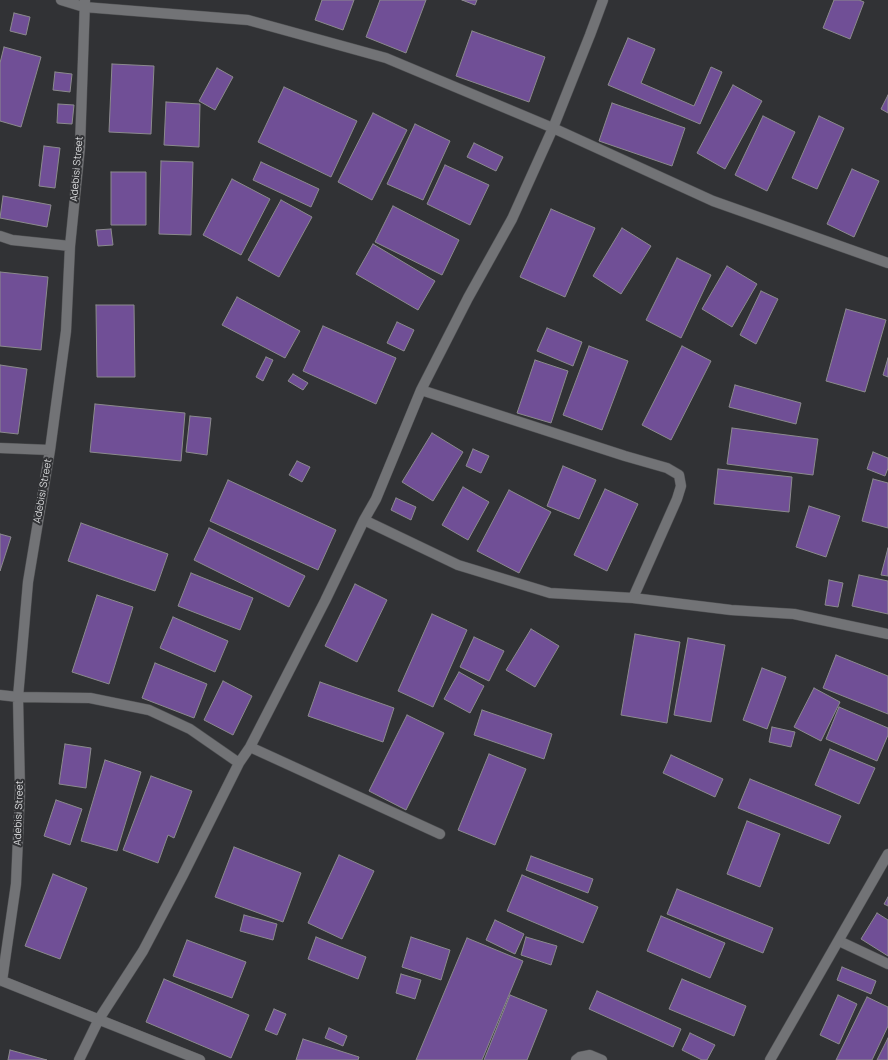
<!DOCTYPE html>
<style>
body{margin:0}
canvas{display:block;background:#313235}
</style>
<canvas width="888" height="1060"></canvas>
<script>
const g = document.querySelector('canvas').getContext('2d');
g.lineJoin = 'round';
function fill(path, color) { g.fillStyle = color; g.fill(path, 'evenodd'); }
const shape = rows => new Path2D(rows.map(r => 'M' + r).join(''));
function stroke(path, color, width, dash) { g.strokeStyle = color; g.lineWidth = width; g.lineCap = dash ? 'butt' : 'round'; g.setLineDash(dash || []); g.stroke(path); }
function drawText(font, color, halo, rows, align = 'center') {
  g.font = font + ' Manrope,sans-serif'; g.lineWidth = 4; g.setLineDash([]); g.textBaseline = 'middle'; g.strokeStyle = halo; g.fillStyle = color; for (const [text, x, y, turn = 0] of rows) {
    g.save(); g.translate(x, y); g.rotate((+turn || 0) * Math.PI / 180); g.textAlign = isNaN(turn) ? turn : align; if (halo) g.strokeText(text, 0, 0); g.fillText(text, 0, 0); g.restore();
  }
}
const building = shape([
 [322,0,354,0,343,30,315,20,322,0],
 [380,0,426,0,406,53,366,37,380,0],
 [462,0,477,0,475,5,462,0],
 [834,0,859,0,864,2,850,39,823,28,834,0],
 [14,13,30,17,26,35,10,31,14,13],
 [472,31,545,57,529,102,456,76,472,31],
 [628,38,655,49,641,83,694,106,711,67,722,72,700,124,608,85,628,38],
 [4,47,41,57,21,127,0,121,0,63,4,47],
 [112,64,154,66,151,134,109,132,112,64],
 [217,68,233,77,215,110,199,101,217,68],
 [55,72,72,74,70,92,53,90,55,72],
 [733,85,762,101,725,169,697,153,733,85],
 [284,87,357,121,331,177,258,142,284,87],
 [888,95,888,113,881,109,888,95],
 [166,102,200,104,199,147,164,145,166,102],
 [612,103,685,128,672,166,599,141,612,103],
 [58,104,74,105,72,124,57,123,58,104],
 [373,113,407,130,372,200,338,182,373,113],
 [763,116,795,132,767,191,735,175,763,116],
 [819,116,844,128,817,189,792,178,819,116],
 [415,124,450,141,423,200,387,184,415,124],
 [474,143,503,157,496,171,467,157,474,143],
 [44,146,60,148,55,188,39,186,44,146],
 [161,161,193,162,191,235,159,234,161,161],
 [261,162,319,189,311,207,253,180,261,162],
 [445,165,489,185,470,225,427,204,445,165],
 [852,169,879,181,854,237,827,224,852,169],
 [111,172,146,172,146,225,111,225,111,172],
 [232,179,270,199,241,255,203,235,232,179],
 [3,196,51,205,47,227,0,218,3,196],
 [281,200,312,217,279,277,248,260,281,200],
 [393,206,459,240,442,275,375,242,393,206],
 [551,209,595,228,565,297,520,277,551,209],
 [622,228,651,246,621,294,593,276,622,228],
 [111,229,113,245,98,246,96,230,111,229],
 [373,244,435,281,418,310,356,274,373,244],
 [677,258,711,275,681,338,646,320,677,258],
 [727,266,757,284,732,327,702,309,727,266],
 [0,272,48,277,41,350,0,346,0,272],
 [761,291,778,299,756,344,740,335,761,291],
 [237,297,300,331,285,358,222,325,237,297],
 [96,305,134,305,135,377,97,377,96,305],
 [846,309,886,320,865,392,826,381,846,309],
 [397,322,414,330,404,351,387,343,397,322],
 [323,326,396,358,376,404,303,371,323,326],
 [547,328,582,342,573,366,537,351,547,328],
 [589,346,628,361,602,430,563,415,589,346],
 [682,346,711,361,671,440,642,425,682,346],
 [266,357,273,360,263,381,256,377,266,357],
 [888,358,888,377,883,375,888,358],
 [535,360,568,371,551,423,517,413,535,360],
 [0,365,27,369,18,434,0,432,0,365],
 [293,374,308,383,303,390,288,381,293,374],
 [735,385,801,403,796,424,729,407,735,385],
 [95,404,185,413,181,461,90,452,95,404],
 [190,416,211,418,207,455,186,452,190,416],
 [732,428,818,439,813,475,727,464,732,428],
 [432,433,463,452,433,501,402,482,432,433],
 [473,449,489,456,481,473,466,466,473,449],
 [873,452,888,458,888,468,885,476,867,469,873,452],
 [297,461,310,467,302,482,289,475,297,461],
 [563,466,596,480,579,519,547,506,563,466],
 [718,469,792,477,789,512,714,504,718,469],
 [873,479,888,483,888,528,862,521,873,479],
 [228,480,336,530,318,570,210,521,228,480],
 [463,487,489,502,468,540,442,525,463,487],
 [605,489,638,504,607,571,574,555,605,489],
 [509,490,551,512,519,573,477,551,509,490],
 [396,498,416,507,411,520,391,510,396,498],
 [809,506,840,516,826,557,796,547,809,506],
 [81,523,168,554,155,591,68,561,81,523],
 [209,528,305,576,289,607,194,560,209,528],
 [0,534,11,537,0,571,0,534],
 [888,548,888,576,881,575,888,548],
 [191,573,253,598,240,630,178,606,191,573],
 [859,575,888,581,888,614,852,606,859,575],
 [829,580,843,583,838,607,825,605,829,580],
 [355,584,387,600,357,662,325,646,355,584],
 [97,595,133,607,109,684,72,672,97,595],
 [432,614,467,630,433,707,398,691,432,614],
 [173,617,228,641,215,672,160,648,173,617],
 [531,629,559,646,535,687,506,670,531,629],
 [635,634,680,642,667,723,621,715,635,634],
 [474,637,504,651,489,681,460,667,474,637],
 [688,638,725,645,711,722,674,715,688,638],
 [836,655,888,676,888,714,823,688,836,655],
 [155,663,207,684,194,718,142,698,155,663],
 [762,668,786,677,767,729,743,720,762,668],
 [459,672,484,686,470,713,444,699,459,672],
 [223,681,252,696,233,735,204,720,223,681],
 [320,682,394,708,383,742,308,716,320,682],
 [814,688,840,702,821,741,794,727,814,688],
 [839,707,888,728,888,735,877,761,826,739,839,707],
 [482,710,552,734,544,759,474,735,482,710],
 [407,715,444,733,406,810,369,791,407,715],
 [772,727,795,732,791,747,769,742,772,727],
 [65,744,91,748,86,788,59,784,65,744],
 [830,749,875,768,859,804,815,785,830,749],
 [489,754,526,769,495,845,458,830,489,754],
 [671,755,723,779,715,797,663,773,671,755],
 [105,760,141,772,117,851,81,841,105,760],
 [151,776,192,791,174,838,168,835,158,863,123,850,151,776],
 [750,779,841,816,829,844,738,808,750,779],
 [56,800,82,809,70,845,44,836,56,800],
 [747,821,780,834,760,887,727,874,747,821],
 [234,847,301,873,283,922,215,897,234,847],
 [339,855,374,871,342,939,308,923,339,855],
 [531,856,593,879,588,893,526,870,531,856],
 [53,874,87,888,60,959,25,946,53,874],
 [522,875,598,907,583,943,507,911,522,875],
 [677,889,773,928,763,953,667,914,677,889],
 [888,897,888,906,884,904,888,897],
 [877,913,888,920,888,956,861,939,877,913],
 [244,915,277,924,273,940,240,931,244,915],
 [661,916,725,943,710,978,647,951,661,916],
 [495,920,524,934,515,954,486,940,495,920],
 [316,937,366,957,358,979,308,959,316,937],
 [411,937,450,950,441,980,402,967,411,937],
 [526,937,557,946,551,965,521,955,526,937],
 [467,938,523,961,482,1060,416,1060,467,938],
 [187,940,246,962,232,998,173,976,187,940],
 [842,967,876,981,871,994,837,980,842,967],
 [401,974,421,980,415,999,396,993,401,974],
 [164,979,249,1015,231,1058,146,1022,164,979],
 [682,979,746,1006,734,1036,669,1009,682,979],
 [597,991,681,1029,673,1047,589,1009,597,991],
 [510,995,547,1010,527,1060,484,1060,510,995],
 [838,995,857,1004,839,1044,820,1035,838,995],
 [867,997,888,1007,888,1026,872,1060,836,1060,867,997],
 [274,1009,286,1014,277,1035,265,1030,274,1009],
 [329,1028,347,1036,343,1046,325,1038,329,1028],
 [690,1033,715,1045,707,1060,702,1060,682,1050,690,1033],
 [888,1038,888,1060,877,1060,888,1038],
 [303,1039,359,1057,358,1060,296,1060,303,1039],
 [10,1050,47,1060,8,1060,10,1050]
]);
fill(building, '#704f96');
stroke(building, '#8b8a8d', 1);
const service = shape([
 [576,1060,580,1057,590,1055,602,1060]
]);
const minor = shape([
 [61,0,84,7,248,20,386,58,553,128,713,201,888,263],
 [0,236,12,240,70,246],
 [421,390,625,456,667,468,679,475,681,486,677,499,633,598],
 [0,448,50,450],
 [364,520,458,565,550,593,633,598,731,610,794,614,888,634],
 [0,695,18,697,90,698,149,710,190,729,239,763],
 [250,747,440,834],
 [839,941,888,964],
 [0,980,200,1060],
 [2,981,16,884,20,791,18,697,28,582,50,450,66,331,70,246,80,147,85,0],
 [79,1060,99,1019,143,951,183,875,239,763,250,747,325,601,364,520,376,499,421,390,468,298,512,219,553,128,590,35,603,0]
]);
const tertiary = shape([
 [770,1060,888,854]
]);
stroke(service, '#4f5052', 11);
stroke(minor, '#4f5052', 11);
stroke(tertiary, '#4f5052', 11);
stroke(service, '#727376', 10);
stroke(minor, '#727376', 10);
stroke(tertiary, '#727376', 10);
drawText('10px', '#dadbdd', '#313235', [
 ["Adebisi Street",77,169,-85],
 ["Adebisi Street",43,491,-80],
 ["Adebisi Street",19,813,-88]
]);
</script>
